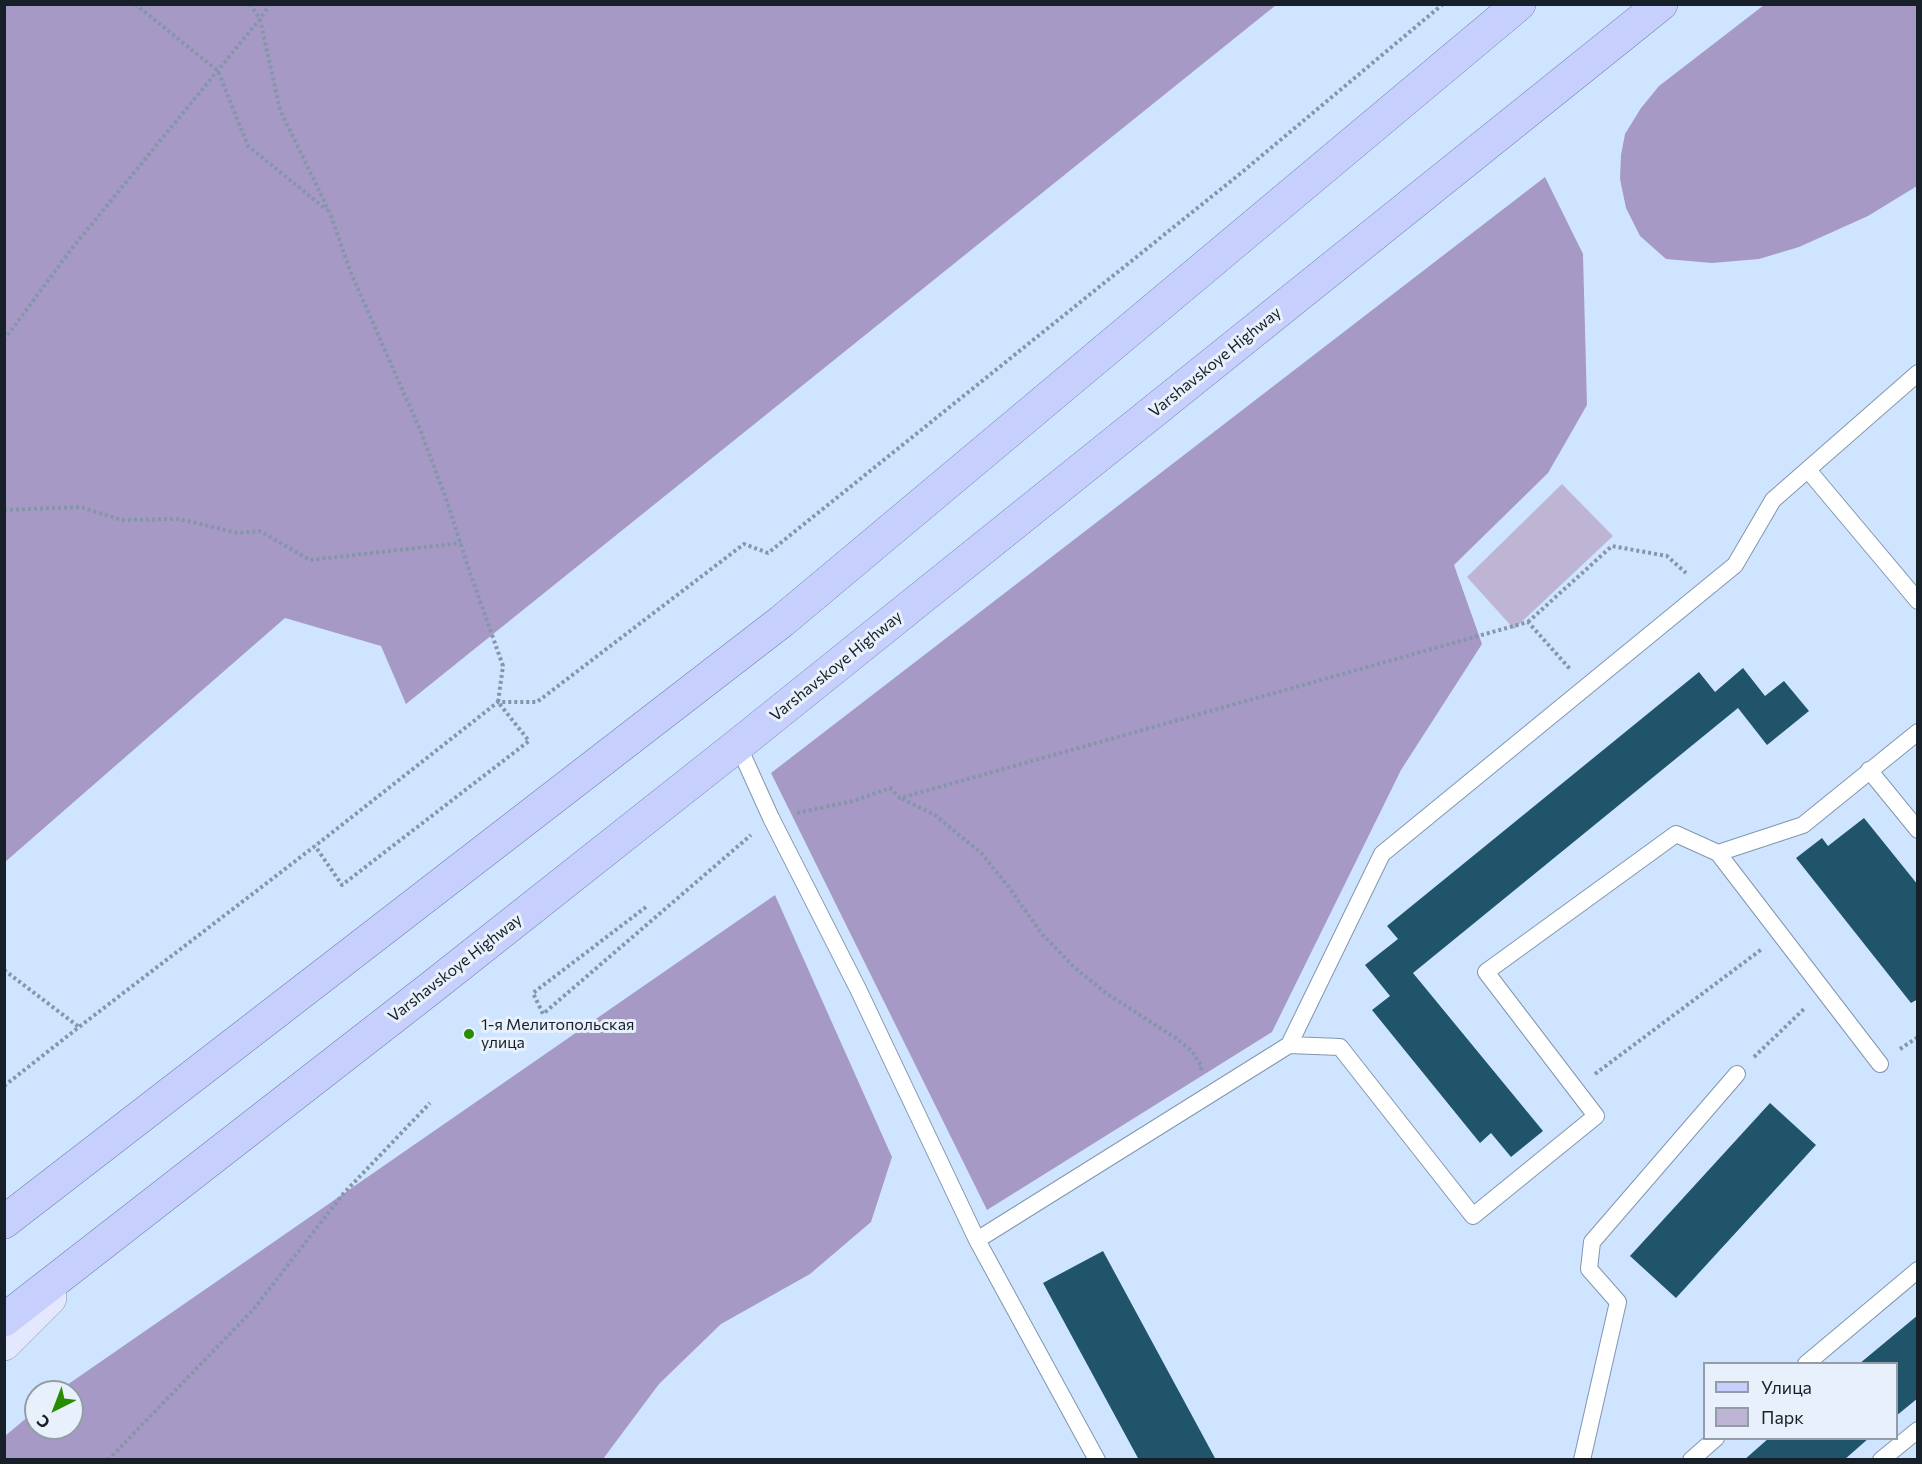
<!DOCTYPE html>
<meta charset="utf-8">
<style>
body{margin:0}
#map{position:relative;width:1922px;height:1464px;overflow:hidden;background:#cfe5ff;font-family:Commissioner,sans-serif}
canvas{display:block}
.frame{position:absolute;inset:0;border:6px solid #171f28;pointer-events:none}
.legend{position:absolute;left:1703px;top:1362px;width:195px;height:78px;box-sizing:border-box;background:#e8f1fb;border:2px solid #949da7;margin:0;padding:8px 10px;list-style:none;font-size:18px;color:#171f28}
.legend li{display:flex;align-items:center;gap:12px;height:30px}
.legend b{width:30px;border:2px solid #949da7}
.north{position:absolute;left:24px;top:1380px;width:60px;height:60px;box-sizing:border-box;background:#e8f1fb;border:2px solid #949da7;border-radius:50%;rotate:222deg;font-size:16px;font-weight:700;line-height:24px;text-align:center;color:#171f28}
.north::after{content:'';display:block;margin:auto;width:21px;height:27px;background:#298b00;clip-path:polygon(50% 0,100% 100%,50% 72%,0 100%)}
</style>
<div id="map">
<canvas width="1922" height="1464"></canvas>
<div class="frame"></div>
<ul class="legend">
<li><b style="height:8px;background:#c7d0fd"></b>Улица</li>
<li><b style="height:16px;background:#bdb5d3"></b>Парк</li>
</ul>
<div class="north">С</div>
</div>
<script>
const g = document.querySelector('canvas').getContext('2d');
g.lineJoin = 'round';
function fill(path, color) { g.fillStyle = color; g.fill(path, 'evenodd'); }
const shape = rows => new Path2D(rows.map(r => 'M' + r).join(''));
function stroke(path, color, width, dash) { g.strokeStyle = color; g.lineWidth = width; g.lineCap = dash ? 'butt' : 'round'; g.setLineDash(dash || []); g.stroke(path); }
function drawText(font, color, halo, rows, align = 'center') {
  g.font = font + ' Commissioner,sans-serif'; g.lineWidth = 6; g.setLineDash([]); g.textBaseline = 'middle'; g.strokeStyle = halo; g.fillStyle = color; for (const [text, x, y, turn = 0] of rows) {
    g.save(); g.translate(x, y); g.rotate((+turn || 0) * Math.PI / 180); g.textAlign = isNaN(turn) ? turn : align; if (halo) g.strokeText(text, 0, 0); g.fillText(text, 0, 0); g.restore();
  }
}
fill(shape([
 [1562,484,1613,536,1514,629,1467,577]
]), '#bdb5d3');
fill(shape([
 [5,4,1276,4,1276,5,406,704,381,646,285,618,5,862],
 [1764,5,1917,5,1917,186,1868,216,1799,247,1759,259,1712,263,1666,259,1640,236,1626,208,1620,179,1621,155,1625,134,1641,108,1659,86],
 [1545,177,1583,254,1587,405,1548,473,1454,565,1482,644,1401,770,1272,1032,987,1210,771,773],
 [775,895,892,1157,871,1222,810,1274,721,1324,659,1384,603,1459,5,1459,5,1436,36,1410,36,1428,72,1428,72,1392,58,1392,67,1385]
]), '#a699c6');
fill(shape([
 [1743,668,1765,696,1784,681,1809,711,1767,745,1738,708,1413,973,1543,1131,1511,1157,1491,1133,1480,1143,1372,1010,1390,996,1365,965,1398,939,1387,926,1699,672,1715,692],
 [1864,818,1918,885,1918,999,1911,1003,1796,858,1822,838,1828,846],
 [1770,1103,1816,1145,1676,1298,1630,1256],
 [1103,1251,1216,1460,1139,1460,1043,1283],
 [1918,1315,1918,1398,1896,1416,1896,1364,1859,1364],
 [1769,1438,1869,1438,1844,1460,1744,1460]
]), '#20546b');
const lane = shape([
 [1808,470,1918,601],
 [738,745,771,818,858,989,977,1240,1097,1460],
 [1869,770,1918,830],
 [1718,853,1880,1064],
 [1289,1045,1340,1047,1473,1216,1596,1116,1486,972,1676,834,1718,853,1803,825,1918,732],
 [977,1240,1289,1045,1382,854,1735,565,1773,500,1918,373],
 [1806,1364,1918,1270],
 [1582,1460,1618,1302,1589,1269,1592,1242,1737,1074],
 [1691,1460,1716,1438],
 [1881,1460,1918,1430]
]);
const secondary = shape([
 [4,1344,50,1298]
]);
const primary = shape([
 [4,1222,782,621,1519,4],
 [4,1320,432,987,738,745,1661,4]
]);
stroke(lane, '#8296ae', 18);
stroke(secondary, '#8296ae', 34);
stroke(primary, '#717eb1', 34);
stroke(shape([
 [135,4,218,71,248,146,327,210],
 [250,4,260,19,280,110,330,213,351,273,421,432,448,504,468,567,503,666,498,702,529,741,342,885,315,846],
 [4,340,73,247,260,19,270,4],
 [4,510,80,507,122,520,179,519,238,533,260,531,310,560,461,543],
 [1528,622,1612,546,1667,556,1686,573],
 [902,799,935,815,981,853,1008,886,1042,934,1075,968,1106,993,1177,1039,1192,1051,1202,1067,1200,1071],
 [797,813,853,801,890,788,900,798,1528,622,1570,669],
 [646,907,533,993,543,1014,751,835],
 [4,970,79,1027],
 [1900,1049,1918,1037],
 [1754,1057,1805,1008],
 [1595,1074,1762,949],
 [4,1086,79,1027,315,846,498,702,537,702,744,544,768,553,1241,173,1443,4],
 [108,1460,253,1310,343,1194,430,1103]
]), '#8696aa', 4, [3, 3]);
stroke(lane, '#fff', 16);
stroke(secondary, '#e3e8fe', 33);
stroke(primary, '#c7d0fd', 33);
for (const [x, y, r, color] of [
 [469,1034,6,"#298b00"]
]) { const dot = new Path2D(); dot.arc(x, y, r, 0, 2 * Math.PI); g.fillStyle = color; g.fill(dot); stroke(dot, '#e8f1fb', 2); }
drawText('16px', '#171f28', '#e8f1fb', [
 ["Varshavskoye Highway",1215,362,-39],
 ["Varshavskoye Highway",836,666,-39],
 ["Varshavskoye Highway",455,968,-38]
]);
drawText('16px', '#171f28', '#e8f1fb', [
 ["1-я Мелитопольская",481,1025],
 ["улица",481,1043]
], 'left');
</script>
